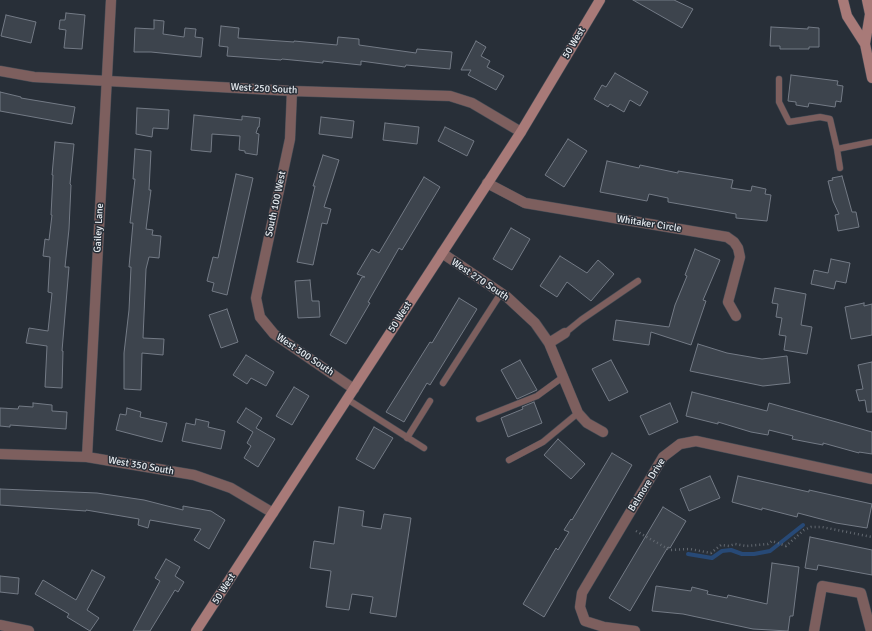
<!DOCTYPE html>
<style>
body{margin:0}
canvas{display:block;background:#282f38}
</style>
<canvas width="872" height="631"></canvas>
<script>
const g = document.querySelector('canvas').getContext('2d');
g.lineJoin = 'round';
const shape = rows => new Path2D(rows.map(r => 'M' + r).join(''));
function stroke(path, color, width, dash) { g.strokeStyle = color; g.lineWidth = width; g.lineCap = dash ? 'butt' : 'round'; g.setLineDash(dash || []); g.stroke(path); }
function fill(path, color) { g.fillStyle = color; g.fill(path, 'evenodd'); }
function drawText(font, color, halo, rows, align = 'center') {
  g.font = font + ' Signika,sans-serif'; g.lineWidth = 3; g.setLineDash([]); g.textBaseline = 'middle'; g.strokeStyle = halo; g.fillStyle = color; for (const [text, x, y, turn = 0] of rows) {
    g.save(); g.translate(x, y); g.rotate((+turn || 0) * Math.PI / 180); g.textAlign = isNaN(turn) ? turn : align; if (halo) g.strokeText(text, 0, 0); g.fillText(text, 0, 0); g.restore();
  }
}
stroke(shape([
 [688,554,712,558,722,551,731,550,742,554,754,554,770,551,803,525]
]), '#274976', 4);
const building = shape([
 [633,0,674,0,693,9,682,28,633,0],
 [66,13,85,15,82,49,64,48,66,30,59,29,60,20,65,20,66,13],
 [6,15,36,22,31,43,1,36,6,15],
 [154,20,164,21,163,34,184,37,185,28,196,29,195,37,203,38,201,57,151,52,134,52,135,28,154,29,154,20],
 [221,26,239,28,238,38,294,42,294,41,337,45,338,37,359,39,359,45,416,53,417,49,452,52,450,69,406,65,405,67,361,61,361,65,323,61,323,63,282,59,281,60,227,56,228,47,219,46,221,26],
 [771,27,808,29,808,27,819,28,819,47,809,47,809,49,780,49,780,46,770,46,771,27],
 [476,41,486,47,481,56,490,61,487,67,504,76,496,90,468,75,471,70,461,70,476,41],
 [615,73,648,92,640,106,630,100,624,112,610,104,608,107,594,99,602,85,606,87,615,73],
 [791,75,838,81,837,85,843,86,841,102,836,101,835,107,809,103,808,107,796,105,796,102,788,101,791,75],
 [0,92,21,97,21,98,75,107,72,124,0,111,0,92],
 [137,108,169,110,168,129,153,128,152,137,136,134,137,108],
 [194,115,242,120,242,116,260,118,259,127,258,127,256,133,259,134,257,155,245,153,245,151,239,150,240,136,212,134,211,152,191,150,194,115],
 [321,117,354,121,352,138,319,134,321,117],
 [385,123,419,127,417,144,383,140,385,123],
 [445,127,474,141,467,156,438,141,445,127],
 [568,139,587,151,564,187,545,175,568,139],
 [55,142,74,144,70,184,71,185,69,229,65,267,69,267,62,351,63,351,62,388,45,387,47,346,26,343,29,328,48,331,52,293,48,292,50,257,43,256,45,239,49,240,52,215,51,215,53,175,52,175,55,142],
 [135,149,151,151,149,190,151,190,146,229,153,230,152,235,161,236,159,258,149,257,146,269,143,338,164,339,163,355,142,353,141,390,124,389,124,353,129,310,131,267,129,267,133,223,130,223,135,179,133,179,135,149],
 [323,155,339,160,324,207,331,209,327,224,322,223,313,265,297,262,315,186,313,186,323,155],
 [607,161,639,168,640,165,678,173,678,171,733,180,731,188,751,191,752,186,766,189,765,194,771,195,767,221,736,218,736,214,668,202,668,198,649,194,647,201,600,192,607,161],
 [236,174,253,178,227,295,212,291,214,283,207,281,213,257,218,258,236,174],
 [842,176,852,212,856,212,859,227,838,231,835,215,839,214,833,201,828,181,833,180,832,178,842,176],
 [424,177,440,187,402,250,399,248,368,302,370,303,346,344,330,335,362,277,365,277,357,274,372,249,379,253,424,177],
 [511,228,530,239,512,270,493,259,511,228],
 [695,249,720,260,703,300,706,301,691,345,651,332,649,345,613,340,616,320,669,327,675,305,687,276,685,275,695,249],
 [560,256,587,273,598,260,614,274,591,301,567,282,557,297,540,286,560,256],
 [831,259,850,263,846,283,836,281,834,289,811,284,814,270,828,273,831,259],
 [310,280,312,301,319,301,320,317,298,318,295,281,310,280],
 [775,288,806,294,801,325,812,327,807,354,784,350,786,336,779,335,782,318,776,317,778,304,772,303,775,288],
 [459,298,477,309,430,385,427,383,404,422,386,412,430,342,432,343,459,298],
 [864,303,864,306,872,304,872,335,851,339,845,307,864,303],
 [227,309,238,342,221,348,209,315,227,309],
 [698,344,727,353,762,359,787,356,790,383,763,386,690,371,698,344],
 [246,355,274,372,266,386,251,378,247,384,233,375,246,355],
 [520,360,537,390,517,399,501,370,520,360],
 [611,360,628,392,609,401,592,369,611,360],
 [872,362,872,412,867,412,865,400,859,401,856,390,863,389,858,365,872,362],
 [294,387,309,396,292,425,276,416,294,387],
 [692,392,763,410,767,411,769,403,872,432,872,454,859,452,859,453,823,443,823,445,802,441,792,439,793,436,769,430,768,435,751,432,718,422,718,424,686,416,692,392],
 [534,402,542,423,508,437,501,418,523,409,522,407,534,402],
 [33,403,52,405,52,411,67,412,66,429,10,425,10,427,0,426,0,408,18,409,19,406,33,407,33,403],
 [670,403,678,422,649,435,640,416,670,403],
 [127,408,141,412,140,417,167,423,162,442,116,430,120,414,126,415,127,408],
 [246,408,262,418,256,428,275,439,258,467,244,458,251,446,247,443,253,432,237,422,246,408],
 [196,419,209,422,208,427,225,431,221,449,182,441,186,423,195,425,196,419],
 [374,427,393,438,374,469,356,459,374,427],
 [558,439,585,464,571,479,544,455,558,439],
 [612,453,632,465,544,617,523,604,556,548,558,550,569,532,564,530,571,519,572,520,612,453],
 [710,476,720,498,689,511,680,489,710,476],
 [738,476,809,492,809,490,872,504,867,528,836,523,798,513,797,517,762,508,762,510,732,502,738,476],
 [0,489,97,493,144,500,183,510,183,506,211,511,225,520,209,549,194,540,201,529,150,520,148,528,138,525,139,519,86,510,86,511,0,505,0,489],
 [339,507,364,511,362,526,381,529,384,514,411,518,396,617,370,613,373,597,352,594,349,610,326,607,331,571,310,568,314,541,334,544,339,507],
 [663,507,686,521,670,548,668,547,630,611,609,598,663,507],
 [810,537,872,550,872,575,818,565,817,570,805,568,810,537],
 [166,559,180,567,175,576,184,582,178,592,175,590,150,631,133,631,160,581,155,578,166,559],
 [772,563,799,567,793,616,790,616,788,631,753,629,683,614,652,611,656,586,691,591,692,587,708,591,707,594,727,598,728,595,767,604,772,563],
 [92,570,105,577,87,610,99,618,90,631,67,617,69,614,35,594,43,580,76,600,92,570],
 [0,576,19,578,18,594,0,592,0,576]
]);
fill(building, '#3d444d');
stroke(building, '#737a85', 1);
const lane = shape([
 [779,79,779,102,789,122,820,117,830,119,837,149,872,142],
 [837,149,840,168],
 [565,333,581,320,638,281],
 [443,383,501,293],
 [347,399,424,448],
 [479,419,537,396,563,377],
 [407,438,430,401],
 [509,460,543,442,578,413]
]);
const street = shape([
 [0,71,34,77,292,91,450,96,472,103,521,132],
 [292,91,290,139,256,298,260,317,274,334,354,389],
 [487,183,525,203,727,237,734,242,738,248,740,257,728,302,736,316],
 [442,253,507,297,535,323,549,343,578,413,587,423,603,432],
 [549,343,565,333],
 [0,454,87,457,194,475,231,488,273,513],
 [87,457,111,0],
 [0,625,29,631],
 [635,631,604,627,585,621,580,607,582,593,663,457,680,444,696,441,872,479],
 [814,631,822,586,861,593,871,631]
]);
const secondary = shape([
 [843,0,847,16,865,44,872,78],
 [865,44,870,14,867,0],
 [196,631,521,132,600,0]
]);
stroke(lane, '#474d56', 7);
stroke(street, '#474d56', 11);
stroke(secondary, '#474d56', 11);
stroke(shape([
 [636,531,670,550,690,549,711,553,721,545,729,546,735,544,746,546,768,544,772,541,786,546,804,530,811,527,822,527,872,537]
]), '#626870', 2.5, [1, 3]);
stroke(lane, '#7d5f5e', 6);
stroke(street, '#7d5f5e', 10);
stroke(secondary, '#a87a78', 10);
drawText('10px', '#e7ecf1', '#282f38', [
 ["50 West",574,43,-59],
 ["West 250 South",264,89,3],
 ["South 100 West",276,204,-78],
 ["Whitaker Circle",649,224,9],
 ["Gailey Lane",99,228,-87],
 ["West 270 South",480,280,34],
 ["50 West",400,317,-57],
 ["West 300 South",305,355,34],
 ["West 350 South",141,466,10],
 ["Belmore Drive",647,485,-58],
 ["50 West",224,589,-57]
]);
</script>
